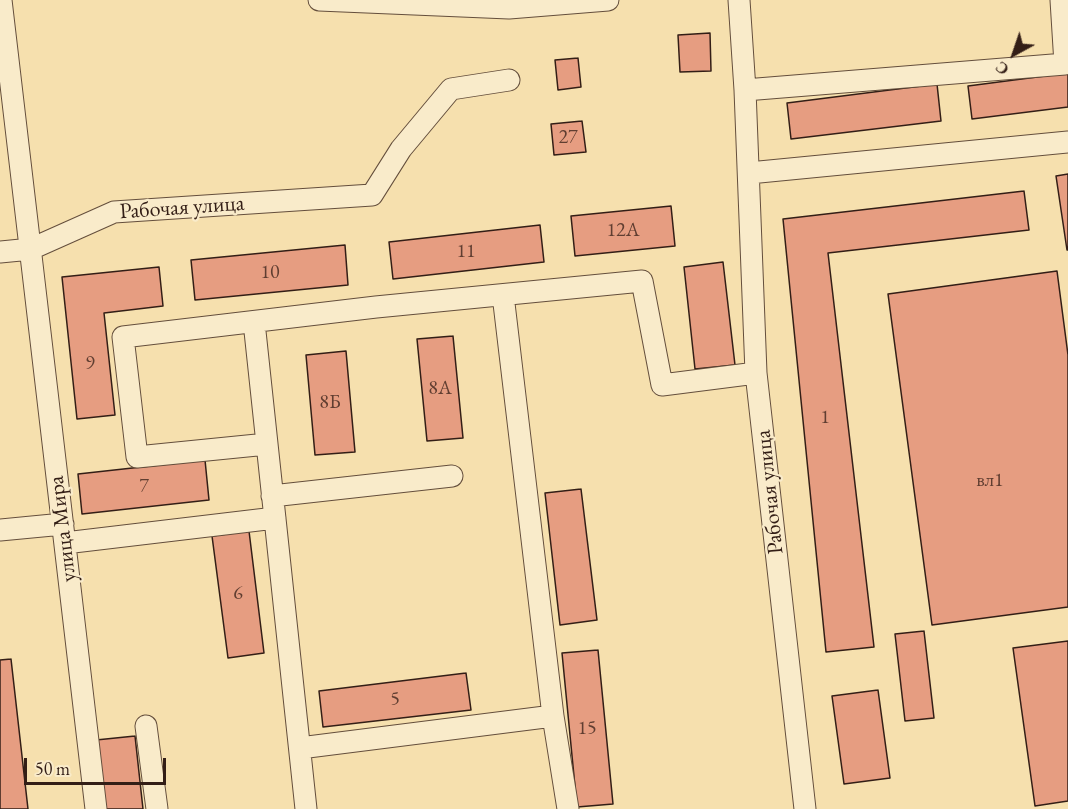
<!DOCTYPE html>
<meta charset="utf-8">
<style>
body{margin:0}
#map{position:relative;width:1068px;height:809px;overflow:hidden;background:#f6e0ae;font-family:"EB Garamond",serif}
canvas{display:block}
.north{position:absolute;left:984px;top:24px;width:60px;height:60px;-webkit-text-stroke:4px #f9ebca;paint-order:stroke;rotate:220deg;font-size:16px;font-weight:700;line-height:24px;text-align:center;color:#331e16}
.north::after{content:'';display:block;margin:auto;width:21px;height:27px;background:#331e16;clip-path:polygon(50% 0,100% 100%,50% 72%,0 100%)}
.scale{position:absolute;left:24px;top:758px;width:142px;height:27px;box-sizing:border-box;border:3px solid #331e16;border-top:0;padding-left:8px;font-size:18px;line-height:21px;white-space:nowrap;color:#331e16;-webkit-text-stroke:4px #f9ebca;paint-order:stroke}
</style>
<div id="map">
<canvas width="1068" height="809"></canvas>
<div class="north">С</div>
<div class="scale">50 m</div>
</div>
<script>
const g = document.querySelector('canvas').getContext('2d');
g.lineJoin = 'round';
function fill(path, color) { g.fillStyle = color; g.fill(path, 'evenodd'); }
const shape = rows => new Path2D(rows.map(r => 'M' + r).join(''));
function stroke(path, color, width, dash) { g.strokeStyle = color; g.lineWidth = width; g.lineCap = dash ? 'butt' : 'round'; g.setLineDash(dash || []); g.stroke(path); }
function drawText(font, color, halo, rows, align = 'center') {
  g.font = font + ' "EB Garamond",serif'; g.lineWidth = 4.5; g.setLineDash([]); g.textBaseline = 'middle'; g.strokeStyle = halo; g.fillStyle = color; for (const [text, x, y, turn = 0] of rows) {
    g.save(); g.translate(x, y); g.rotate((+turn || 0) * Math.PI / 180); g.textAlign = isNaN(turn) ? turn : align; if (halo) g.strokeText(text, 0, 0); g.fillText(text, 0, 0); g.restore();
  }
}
const building = shape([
 [710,33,711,71,680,72,678,35,710,33],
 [578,58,581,87,558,90,555,60,578,58],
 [1068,73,1068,107,972,119,968,86,1068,73],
 [937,84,941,121,791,139,787,103,937,84],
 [582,121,586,152,554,155,551,124,582,121],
 [1068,174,1068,250,1067,250,1056,176,1068,174],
 [1024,191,1029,230,828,253,874,647,826,652,783,219,1024,191],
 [671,206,675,246,575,256,571,216,671,206],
 [540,225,544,262,393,279,389,242,540,225],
 [345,245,348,285,195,300,191,260,345,245],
 [723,262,735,365,695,369,684,267,723,262],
 [159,267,163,306,104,313,115,415,77,419,62,277,159,267],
 [1057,271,1068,355,1068,607,932,625,888,294,1057,271],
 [453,336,463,438,427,441,417,339,453,336],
 [346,351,355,452,315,455,306,355,346,351],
 [205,460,209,500,82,514,78,474,205,460],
 [581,489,597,620,560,625,545,493,581,489],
 [249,531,264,653,228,658,212,536,249,531],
 [924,631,934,718,905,721,895,634,924,631],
 [1068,641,1068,801,1035,806,1013,648,1068,641],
 [598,650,613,804,577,807,562,653,598,650],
 [11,659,28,809,0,809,0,660,11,659],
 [466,673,471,710,323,727,319,691,466,673],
 [878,690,890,778,844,784,832,696,878,690],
 [135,736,143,809,103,809,96,740,135,736]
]);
fill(building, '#e69d81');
stroke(building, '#331e16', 1.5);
const minor = shape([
 [1,0,96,809],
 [319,0,509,8,608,0],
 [739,0,745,90,756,373,805,809],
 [745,90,1065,64,1061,0],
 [749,173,1068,142],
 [0,252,31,249,114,212,372,195,401,149,451,89,509,80],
 [503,295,553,716],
 [254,322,306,809],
 [267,444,137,457,123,337,376,307,642,281,662,385,756,373],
 [272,496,452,476],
 [0,530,63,524],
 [65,543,275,518],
 [146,726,157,809],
 [300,748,553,716,568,809]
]);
stroke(minor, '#644e3c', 23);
stroke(minor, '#f9ebca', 21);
drawText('20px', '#603e31', null, [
 ["27",568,138],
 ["12А",623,231],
 ["11",466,252],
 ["10",270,273],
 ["9",90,364],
 ["8А",440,389],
 ["8Б",330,403],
 ["1",825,418],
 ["вл1",990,481],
 ["7",144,487],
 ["6",238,594],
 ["5",395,700],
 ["15",587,729]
]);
drawText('22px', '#331e16', '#f9ebca', [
 ["Рабочая улица",182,208,-4],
 ["Рабочая улица",770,492,-96],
 ["улица Мира",63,529,-97]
]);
</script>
